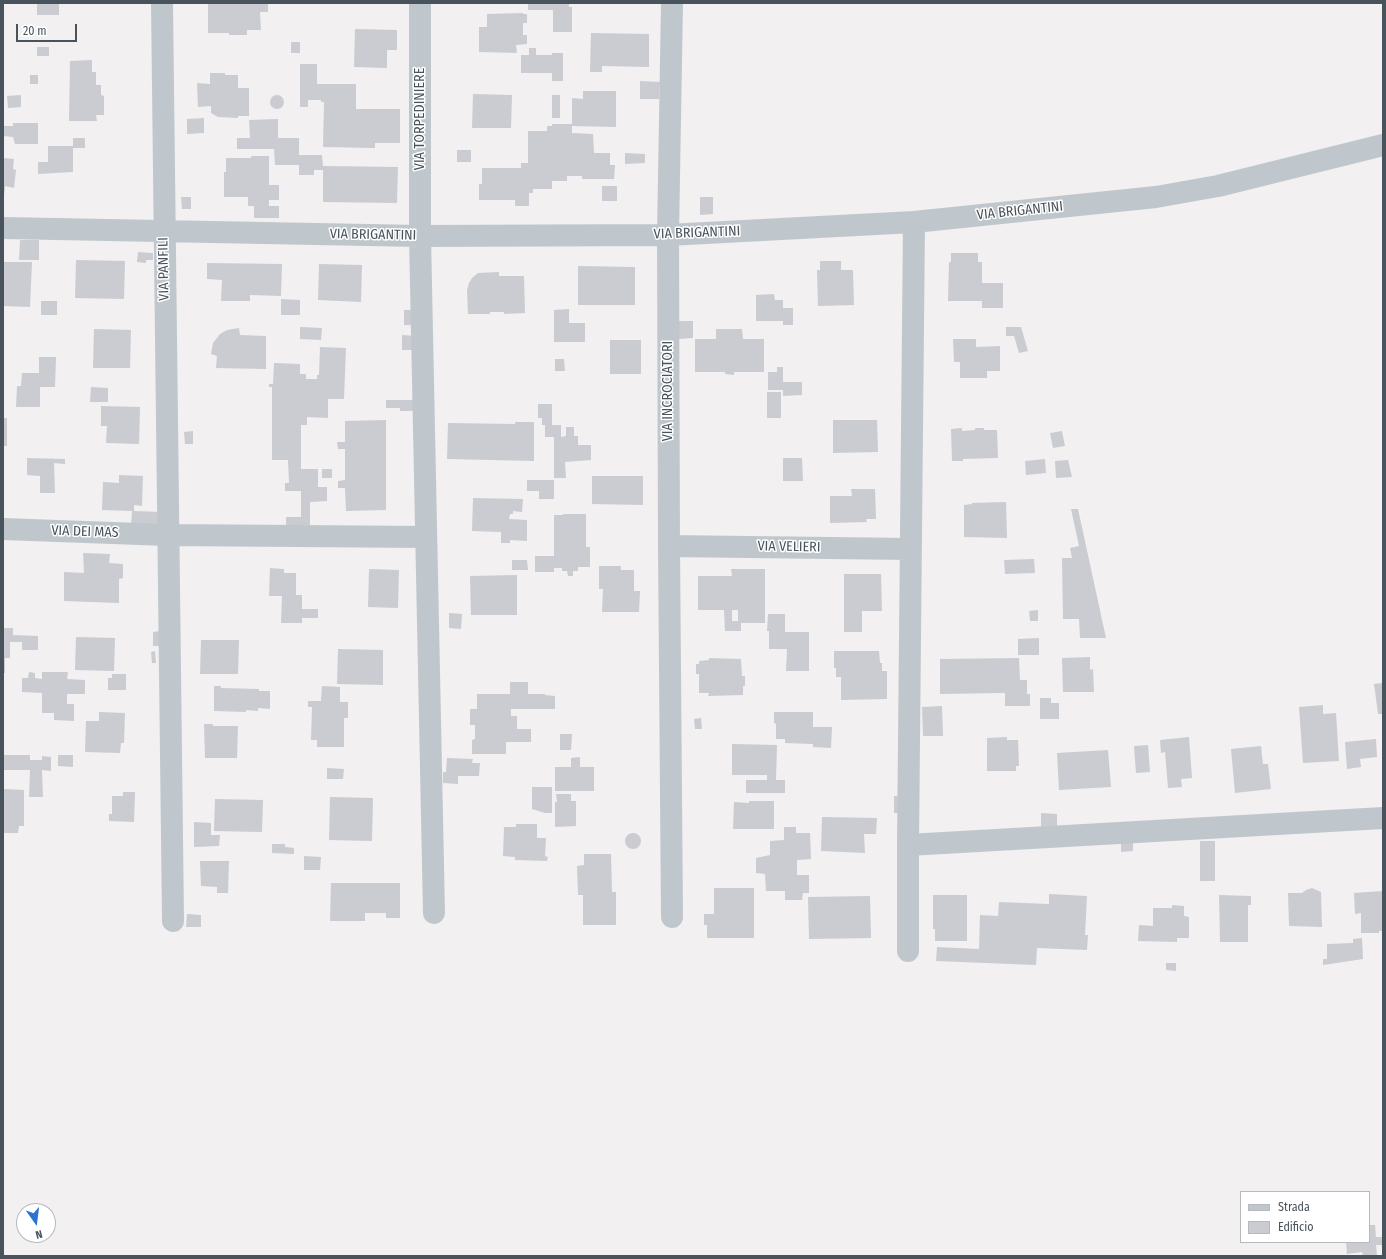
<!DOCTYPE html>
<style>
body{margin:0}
#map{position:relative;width:1386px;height:1259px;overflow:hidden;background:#f2f0f0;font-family:"Fira Sans Condensed",sans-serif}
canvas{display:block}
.frame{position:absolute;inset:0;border:4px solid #49535c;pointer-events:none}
.legend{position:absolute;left:1240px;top:1191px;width:130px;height:52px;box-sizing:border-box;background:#fff;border:1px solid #b6babe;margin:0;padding:5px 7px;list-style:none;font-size:12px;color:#49535c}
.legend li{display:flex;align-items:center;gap:8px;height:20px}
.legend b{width:20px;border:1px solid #b6babe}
.north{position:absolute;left:16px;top:1203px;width:40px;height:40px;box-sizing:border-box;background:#fff;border:1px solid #b6babe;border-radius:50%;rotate:166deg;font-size:11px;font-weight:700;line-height:16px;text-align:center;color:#49535c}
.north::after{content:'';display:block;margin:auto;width:14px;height:18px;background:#2a73d2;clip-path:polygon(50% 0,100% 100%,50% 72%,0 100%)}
.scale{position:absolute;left:16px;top:24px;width:61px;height:18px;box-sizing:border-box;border:2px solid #49535c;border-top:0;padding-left:5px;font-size:12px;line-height:14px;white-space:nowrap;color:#49535c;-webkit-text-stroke:3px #fff;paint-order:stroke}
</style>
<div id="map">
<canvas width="1386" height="1259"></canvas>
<div class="frame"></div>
<ul class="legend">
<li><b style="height:5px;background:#bfc7cd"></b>Strada</li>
<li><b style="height:11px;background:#caccd2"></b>Edificio</li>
</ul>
<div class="north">N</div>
<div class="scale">20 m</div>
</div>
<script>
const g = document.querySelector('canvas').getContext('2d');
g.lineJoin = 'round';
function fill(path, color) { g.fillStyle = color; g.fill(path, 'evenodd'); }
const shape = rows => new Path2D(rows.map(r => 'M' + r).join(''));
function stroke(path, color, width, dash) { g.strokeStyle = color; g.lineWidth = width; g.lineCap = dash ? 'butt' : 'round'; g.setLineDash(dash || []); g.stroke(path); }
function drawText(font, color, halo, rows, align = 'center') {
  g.font = font + ' "Fira Sans Condensed",sans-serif'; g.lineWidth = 3; g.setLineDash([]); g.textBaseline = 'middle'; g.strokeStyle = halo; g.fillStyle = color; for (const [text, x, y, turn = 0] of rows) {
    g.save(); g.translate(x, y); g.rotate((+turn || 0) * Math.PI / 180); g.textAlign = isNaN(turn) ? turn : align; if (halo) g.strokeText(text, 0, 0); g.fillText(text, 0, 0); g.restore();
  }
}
fill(shape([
 [37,3,59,3,59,15,37,15],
 [208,3,268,3,268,12,260,12,261,30,247,30,247,35,229,35,229,33,208,33],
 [528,3,569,3,569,7,572,7,572,32,553,32,553,10,528,10],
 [523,13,523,14,527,14,527,23,523,23,523,35,527,35,527,44,516,45,517,53,479,52,479,27,487,27,487,14],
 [355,29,397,30,397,50,387,50,387,68,354,67],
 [591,33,649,34,649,67,602,66,602,72,590,72],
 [291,42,300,42,300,53,291,53],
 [37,47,49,47,49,56,37,56],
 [529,48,536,48,536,55,552,55,552,53,563,53,563,81,552,81,552,73,521,73,521,55,529,55],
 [92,60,92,72,96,72,96,85,101,85,101,95,104,96,104,115,96,115,97,121,69,121,70,61],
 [300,64,317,64,317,84,356,84,356,109,400,109,400,143,375,143,375,148,323,147,324,102,321,102,321,100,308,100,308,107,300,107],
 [210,73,225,73,225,75,238,75,238,88,249,88,249,116,238,116,238,118,218,117,211,113,211,106,198,107,197,83,210,84],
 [30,75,38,75,38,84,30,84],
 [640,81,660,82,659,99,640,99],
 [583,91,616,91,616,127,572,126,572,133,593,134,594,153,610,153,610,165,615,165,614,179,582,179,582,176,567,176,567,181,552,181,552,189,533,189,533,193,529,193,529,206,515,206,515,200,479,200,479,184,482,184,482,168,521,168,521,163,528,163,528,131,547,131,547,126,552,126,552,124,572,124,572,98,583,99],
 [473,94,512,95,511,128,472,128],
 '270 102a7 7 0 1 1 14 0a7 7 0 1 1-14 0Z',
 [21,95,21,107,8,108,7,96],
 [552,95,560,95,560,118,552,118],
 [204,118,204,133,187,134,187,119],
 [278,119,278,138,299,138,299,155,322,155,323,166,398,167,397,203,323,202,323,170,314,170,314,175,299,175,299,165,275,165,274,149,237,149,237,138,250,138,249,120],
 [13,123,38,123,38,144,15,144,13,137,3,136,3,126,13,126],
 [73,138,85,138,85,148,73,148,73,172,38,174,38,162,48,162,48,146,73,146],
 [457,150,471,150,471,162,457,162],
 [625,153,645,154,645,163,625,164],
 [251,156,269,156,269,185,279,185,279,200,269,200,269,206,279,206,279,218,254,218,254,206,248,206,248,197,224,197,224,172,226,172,226,158,251,158],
 [3,158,14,159,13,169,16,170,14,188,5,186,4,197,3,197],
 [602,186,617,186,617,201,602,201],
 [181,197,191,197,191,209,182,209],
 [700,197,713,197,713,214,700,215],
 [20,240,39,240,39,260,19,260],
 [138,252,153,253,153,260,146,260,146,263,137,262],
 [951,253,978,253,978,262,982,262,982,283,1003,283,1003,308,982,308,982,301,948,301,949,262,951,262],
 [76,260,125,261,124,299,75,298],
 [820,261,841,261,841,270,853,270,854,305,818,306,817,270,820,270],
 [3,262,32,262,30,307,3,306],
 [207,263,282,264,281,296,250,295,250,301,221,301,222,280,207,279],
 [319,264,362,265,361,302,318,300],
 [578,266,635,267,635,305,578,305],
 [499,272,499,276,524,276,525,313,504,314,504,312,490,312,490,314,468,314,467,290,469,283,472,278,478,273],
 [774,294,775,300,783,300,783,308,793,308,793,325,783,325,783,321,756,321,756,295],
 [281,299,300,300,300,315,281,315],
 [41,301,57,301,57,315,41,315],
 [569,309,569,323,585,323,585,342,554,342,554,310],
 [404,310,416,310,416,325,404,325],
 [678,321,693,321,693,338,678,339],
 [300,327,322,328,321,340,300,339],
 [1006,327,1021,327,1028,351,1019,353,1014,336,1006,336],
 [239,328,240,335,266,336,266,369,216,368,217,356,211,354,213,343,220,334,227,330],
 [94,329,131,330,130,368,93,368],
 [716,329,742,329,743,339,764,339,764,372,734,372,734,375,725,374,725,372,695,372,695,339,716,339],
 [402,335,416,336,416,350,402,350],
 [953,339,976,339,976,347,1000,346,1000,371,987,371,987,378,960,378,960,362,954,362],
 [610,340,641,340,641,374,610,374],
 [320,347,346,348,344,399,328,399,328,418,307,417,307,425,301,425,301,469,318,469,318,487,327,487,327,501,310,502,310,525,301,525,301,531,286,530,286,517,301,517,301,491,285,491,285,483,289,483,288,460,272,460,272,387,269,387,269,384,273,384,274,363,300,364,300,374,306,374,306,379,317,379,317,375,319,375],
 [39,357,56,357,55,387,40,387,40,407,16,407,17,386,21,386,22,373,39,373],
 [555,359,564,359,565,371,555,371],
 [777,367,783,367,783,382,802,382,802,395,783,396,783,390,768,390,768,372,777,372],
 [91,387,108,388,108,402,90,402],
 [767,392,781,392,781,418,767,418],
 [386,400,422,400,422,411,400,411,400,408,386,408],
 [538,404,552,404,552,425,561,425,561,437,566,436,566,427,574,427,574,436,578,436,578,445,591,445,591,460,565,462,566,478,554,478,554,437,545,437,545,425,542,425,542,418,538,418],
 [101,406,140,407,139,444,106,443,107,426,101,426],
 [3,418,7,418,7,446,3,446],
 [386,420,386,510,346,511,345,488,338,488,338,481,345,480,345,449,338,449,337,442,345,442,345,421],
 [833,420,877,420,878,452,833,453],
 [515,422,534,422,534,461,447,459,448,423,515,424],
 [962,428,962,431,975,430,975,428,984,428,984,430,997,430,998,458,963,459,963,461,952,461,951,429],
 [193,431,193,444,185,444,184,432],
 [1062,431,1065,446,1053,448,1050,433],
 [27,458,65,459,65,464,54,463,55,493,40,493,40,476,27,475],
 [783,458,802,458,803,481,783,481],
 [1045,459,1046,473,1026,475,1025,461],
 [1068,460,1072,477,1056,478,1055,461],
 [322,469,332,469,332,478,322,478],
 [119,475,143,476,142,506,134,505,134,511,163,512,162,527,131,527,132,511,102,510,103,482,119,483],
 [592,476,643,476,643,505,592,504],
 [527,480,554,480,554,499,539,499,539,491,527,491],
 [851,489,875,489,876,519,866,519,867,522,830,523,830,496,852,496],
 [473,498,523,499,522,512,513,511,513,514,510,514,509,519,527,520,527,541,510,540,510,543,501,543,501,532,472,531],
 [1006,502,1007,538,964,537,964,505,972,504,972,503],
 [1071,509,1078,509,1106,638,1080,638,1079,619,1063,619,1062,558,1072,558,1070,548,1079,546],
 [563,514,586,514,586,547,590,547,590,567,578,567,578,571,573,571,573,576,568,576,567,571,562,571,562,568,554,568,554,572,535,572,535,556,554,556,554,515,563,515],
 [83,553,110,554,109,563,123,564,123,578,119,579,119,603,64,601,64,572,84,573],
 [1034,559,1035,573,1005,574,1004,560],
 [512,560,527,560,528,570,512,570],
 [599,566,621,566,621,570,634,570,634,591,640,591,639,612,602,612,603,589,599,589],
 [270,568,284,569,284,573,296,573,296,595,302,595,302,609,318,609,318,618,302,618,302,623,281,623,282,596,269,596],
 [369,569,399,570,398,608,368,607],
 [731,569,765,569,765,623,741,623,741,631,725,631,724,610,698,610,698,576,732,576],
 [732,610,738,610,738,621,732,621],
 [844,574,881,574,882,611,862,611,862,632,844,632],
 [517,575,517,615,471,615,470,576],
 [1038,610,1038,621,1030,621,1029,611],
 [449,613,462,614,461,629,449,628],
 [768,614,785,614,785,632,809,632,809,671,786,671,787,649,769,649,769,631,767,631],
 [3,628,13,628,13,635,38,636,38,650,22,650,22,642,10,642,10,658,5,658,5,673,3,673],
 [160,631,160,646,153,646,153,632],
 [76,637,115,638,114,671,75,670],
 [1039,638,1039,655,1018,655,1018,639],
 [201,640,239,640,238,674,200,674],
 [338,649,383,650,383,685,337,684],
 [155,651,156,663,152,663,151,652],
 [834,651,879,651,880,663,882,663,882,671,887,671,887,699,841,700,841,677,836,677,836,668,834,668],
 [1090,657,1090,670,1093,669,1094,692,1063,692,1062,658],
 [709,658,741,659,742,676,745,676,745,686,743,686,743,695,708,696,709,693,699,693,699,674,696,674,696,664,699,664,699,661,709,660],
 [1019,658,1020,680,1027,680,1027,694,1030,694,1030,706,1005,706,1005,693,940,694,940,659],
 [29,672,35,673,35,678,42,679,42,672,68,672,67,679,85,680,85,694,67,694,67,704,74,704,74,721,54,720,54,713,42,713,42,693,22,692,22,678,28,678],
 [112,674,126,674,126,690,108,690,108,678,112,678],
 [510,682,528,682,528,694,545,694,545,695,555,696,555,709,511,709,511,716,517,716,517,729,531,729,531,742,506,742,506,754,472,754,472,740,475,739,475,725,470,725,470,709,477,709,477,694,510,694],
 [1383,683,1383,714,1378,714,1374,684],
 [214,686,221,686,221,688,259,689,259,691,270,691,270,709,258,708,258,711,246,710,246,712,214,711],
 [322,686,340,687,340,702,348,702,348,718,344,718,344,747,317,747,317,740,311,740,312,707,308,707,308,701,321,701],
 [1040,698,1051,698,1051,703,1059,703,1059,719,1040,719],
 [1323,705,1323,714,1336,713,1339,761,1303,763,1299,707],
 [942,706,943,736,923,736,922,707],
 [99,712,125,713,124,743,121,743,120,753,85,752,86,721,99,721],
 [774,712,813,712,813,727,832,727,831,748,813,747,813,744,785,743,785,739,776,739,776,724,774,723],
 [701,718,702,729,695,729,694,719],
 [204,724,213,724,213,726,238,726,237,758,205,758],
 [560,734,572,734,571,750,560,750],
 [1007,737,1007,740,1018,740,1019,766,1016,766,1016,771,987,771,987,738],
 [1189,737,1192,778,1181,779,1182,787,1168,788,1165,752,1161,753,1160,740],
 [1376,739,1377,757,1360,759,1361,767,1347,769,1345,742],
 [732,744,777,745,776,780,785,780,785,793,746,793,746,780,767,780,767,775,732,775],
 [1148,745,1150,772,1136,773,1134,746],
 [1261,746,1263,764,1268,764,1271,789,1235,793,1231,749],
 [1108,750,1111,787,1059,790,1057,753],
 [3,755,30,755,30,760,42,760,42,756,51,757,51,771,42,770,43,797,29,797,30,770,3,770],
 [58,755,73,755,73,767,58,766],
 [580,757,580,767,594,767,594,791,555,791,555,767,571,767,571,758],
 [447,758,473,759,472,763,480,763,479,776,458,776,458,784,443,783,443,772,446,772],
 [327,768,344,769,343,779,327,779],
 [532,787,552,787,552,813,545,813,532,809],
 [3,789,24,790,24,826,19,826,18,833,3,833],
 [123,792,135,792,134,822,109,821,109,814,112,814,112,796,123,796],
 [556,794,571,794,571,801,576,801,576,826,555,827,555,802,557,802],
 [894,796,904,796,904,813,894,813],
 [330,797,373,798,372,841,329,840],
 [215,799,263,800,262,832,214,831],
 [749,801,774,801,774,829,733,829,734,802,749,803],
 [1041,813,1057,814,1057,826,1041,827],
 [822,817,877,818,876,834,864,834,865,853,821,851],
 [194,822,211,823,211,835,220,835,219,846,194,847],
 [516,824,537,824,537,838,546,838,545,856,548,857,547,861,515,860,515,857,503,856,504,827,516,827],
 [784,827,796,827,796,833,810,833,811,859,797,860,797,875,809,875,809,893,803,893,802,900,785,900,785,891,766,891,765,874,756,873,756,858,770,855,770,841,784,840],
 '625 841a8 8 0 1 1 16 0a8 8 0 1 1-16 0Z',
 [1133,840,1133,851,1121,852,1121,841],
 [1200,841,1215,841,1215,881,1200,881],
 [272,844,285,844,285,847,294,848,294,854,272,853],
 [584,854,611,854,612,892,616,892,616,925,583,925,583,895,578,895,577,866,584,865],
 [304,856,321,857,320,870,304,870],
 [200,861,229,861,228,893,217,893,217,887,201,886],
 [331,883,400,883,400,918,386,918,386,913,365,913,365,921,330,921],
 [714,888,754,888,754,938,707,938,707,925,704,925,704,914,714,914],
 [1312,888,1321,892,1322,927,1289,926,1288,893,1302,893,1306,890],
 [1383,891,1383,931,1379,931,1379,933,1361,933,1361,913,1355,914,1354,893],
 [1049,894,1087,896,1085,935,1088,935,1087,950,1037,948,1036,965,936,961,937,947,979,949,980,915,998,916,999,902,1049,904],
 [933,895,967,895,967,941,935,941,935,929,933,929],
 [1219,895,1251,896,1251,905,1248,905,1248,942,1220,942],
 [870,896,871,938,809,939,808,897],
 [1172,905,1184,906,1184,916,1189,917,1189,938,1177,938,1177,942,1138,941,1139,925,1153,926,1153,908,1172,908],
 [187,914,201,915,201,927,186,927],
 [1362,938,1363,959,1323,965,1323,959,1327,959,1327,944,1353,943,1353,939],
 [1166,963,1176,963,1176,971,1166,970],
 [1369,1225,1375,1225,1376,1237,1382,1237,1383,1245,1376,1245,1377,1256,1363,1256,1362,1252,1347,1254,1346,1242,1369,1242]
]), '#caccd2');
stroke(shape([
 [162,3,173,921],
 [420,3,420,236,434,913],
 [914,222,908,845,1383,818],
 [3,228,420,236,668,235,914,222,1156,197,1218,186,1383,145],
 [3,529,167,535,426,537],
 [669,546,910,549],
 [672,917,669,546,668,235,672,3],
 [908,951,908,845]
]), '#bfc7cd', 22);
drawText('14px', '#49535c', '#fff', [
 ["VIA TORPEDINIERE",420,119,-90],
 ["VIA BRIGANTINI",1020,211,-6],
 ["VIA BRIGANTINI",697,233,-2],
 ["VIA BRIGANTINI",373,235,1],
 ["VIA PANFILI",164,269,-91],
 ["VIA INCROCIATORI",668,391,-90],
 ["VIA DEI MAS",85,532,2],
 ["VIA VELIERI",789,547,1]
]);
</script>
